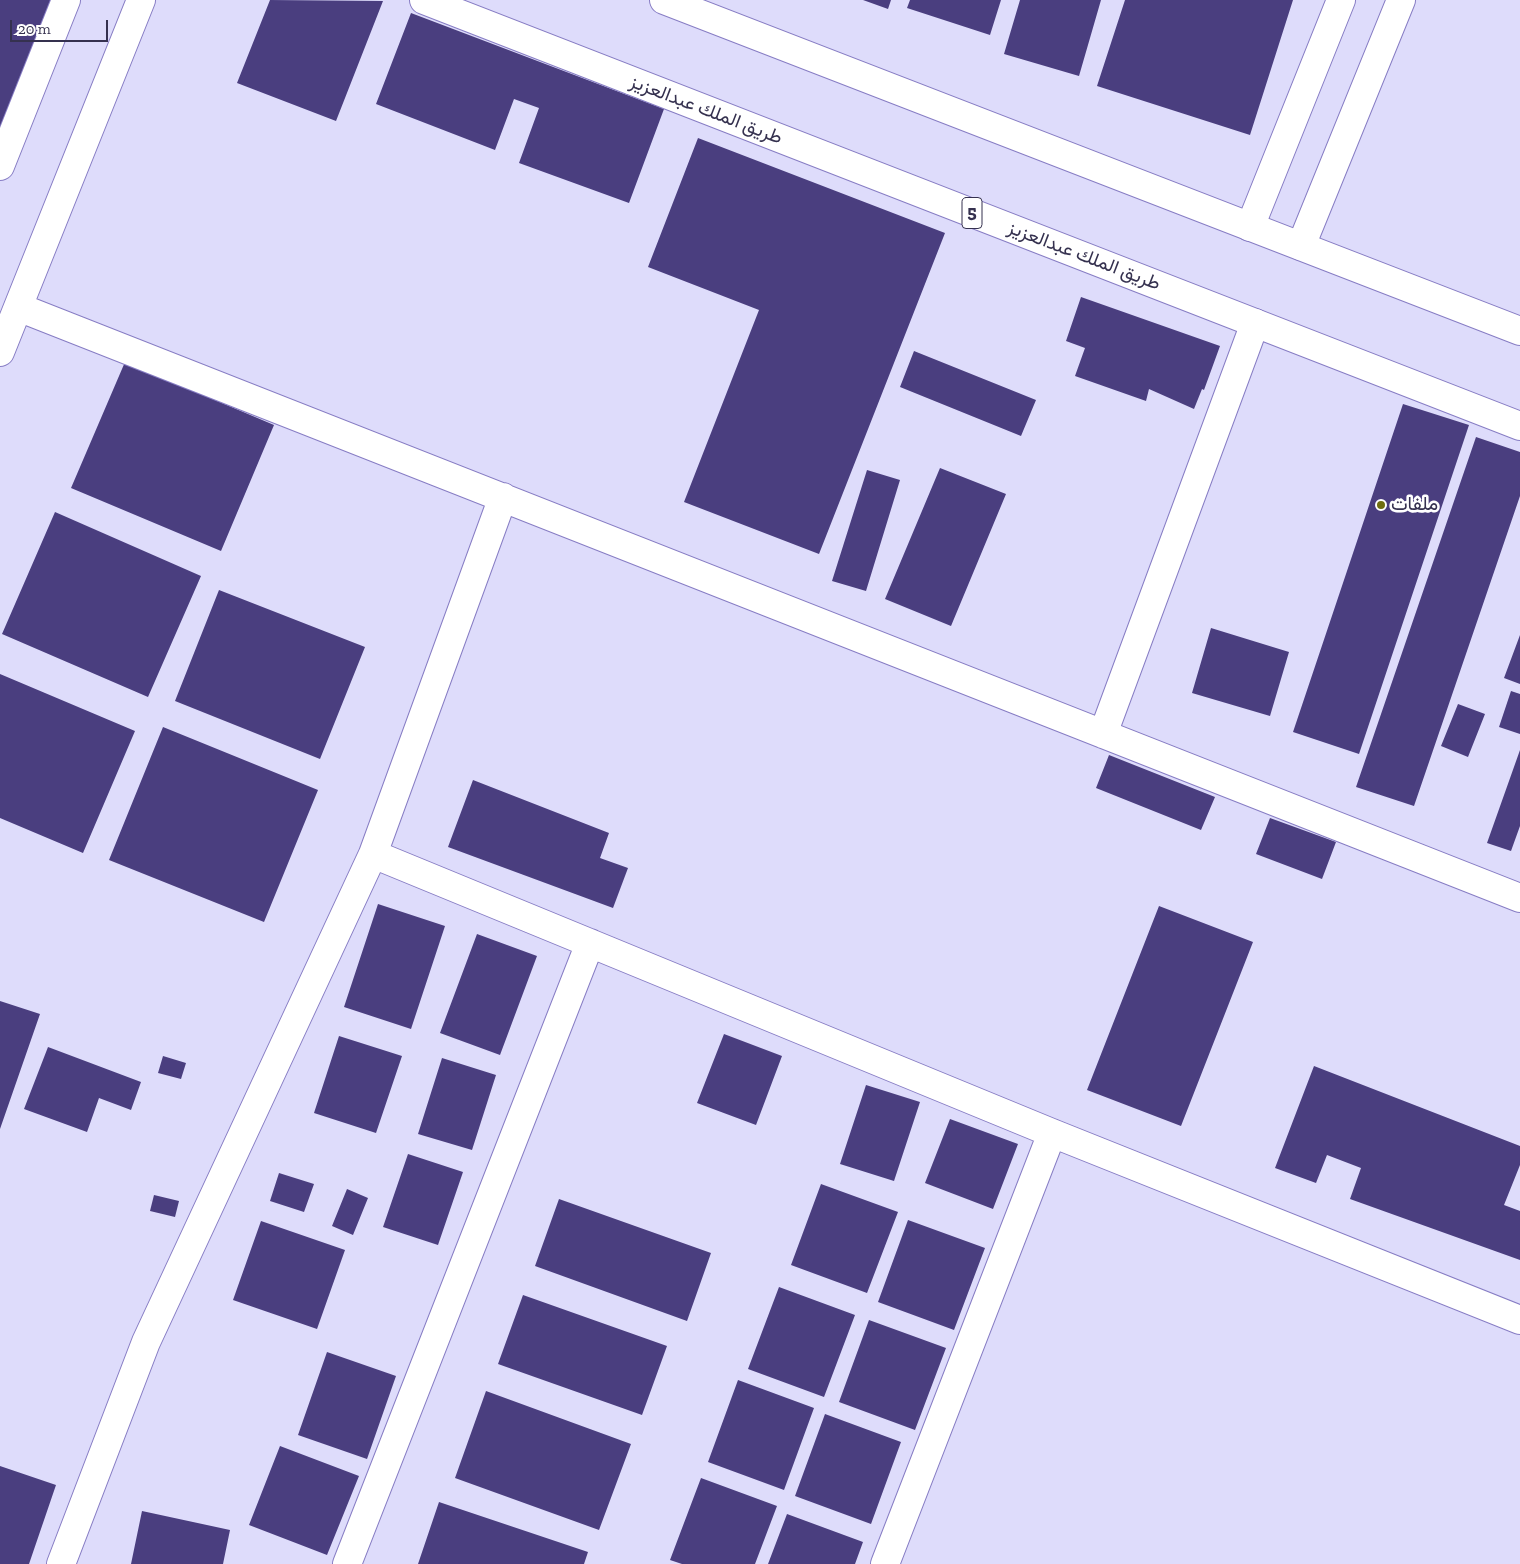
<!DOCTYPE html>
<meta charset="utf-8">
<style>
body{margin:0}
#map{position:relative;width:1520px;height:1564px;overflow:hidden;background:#dedcfb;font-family:"Zilla Slab",serif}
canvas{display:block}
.scale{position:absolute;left:10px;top:20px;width:98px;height:22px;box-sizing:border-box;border:2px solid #35314f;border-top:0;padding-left:6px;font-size:15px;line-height:18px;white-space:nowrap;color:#35314f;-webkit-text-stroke:4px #fff;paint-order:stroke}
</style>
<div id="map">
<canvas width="1520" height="1564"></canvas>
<div class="scale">20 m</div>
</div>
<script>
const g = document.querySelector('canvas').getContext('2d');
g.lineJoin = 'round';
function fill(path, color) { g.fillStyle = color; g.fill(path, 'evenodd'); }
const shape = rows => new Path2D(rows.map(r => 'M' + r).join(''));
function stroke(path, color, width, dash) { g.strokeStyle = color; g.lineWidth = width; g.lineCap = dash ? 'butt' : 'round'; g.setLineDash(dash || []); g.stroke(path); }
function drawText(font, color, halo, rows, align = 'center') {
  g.font = font + ' "Zilla Slab",Vazirmatn,serif'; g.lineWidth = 5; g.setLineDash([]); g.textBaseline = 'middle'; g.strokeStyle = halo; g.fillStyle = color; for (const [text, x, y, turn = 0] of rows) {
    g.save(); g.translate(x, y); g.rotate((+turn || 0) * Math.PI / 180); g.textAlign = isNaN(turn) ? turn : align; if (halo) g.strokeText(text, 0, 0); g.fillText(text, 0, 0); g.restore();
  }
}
fill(shape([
 [0,0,57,0,0,133],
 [270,0,383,1,336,121,237,83],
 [863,0,891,0,888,9],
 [910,0,1001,0,990,35,907,8],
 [1020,0,1101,0,1079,76,1004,54],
 [1125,0,1293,0,1250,135,1097,86],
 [411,13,664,109,629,203,519,163,539,108,514,99,495,150,376,104],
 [698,138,945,233,819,554,684,502,759,310,648,267],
 [1081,297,1220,346,1204,390,1202,389,1194,409,1149,389,1146,401,1075,376,1085,348,1066,341],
 [914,351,1036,400,1021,436,900,387],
 [125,362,274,425,221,551,71,488],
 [1403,404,1469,425,1359,754,1293,732],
 [1476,437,1520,452,1520,496,1414,806,1356,787],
 [940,468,1006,494,951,626,885,599],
 [867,470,900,480,866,591,832,581],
 [55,512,201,576,148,697,2,634],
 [219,590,365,647,320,759,175,701],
 [1211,628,1289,652,1270,716,1192,693],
 [1520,635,1520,684,1504,678],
 [0,674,135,731,83,853,0,818],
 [1511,691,1520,694,1520,734,1499,727],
 [1458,704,1485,714,1468,757,1441,746],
 [163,727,318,790,264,922,109,860],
 [1520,750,1520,826,1511,851,1487,843],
 [1109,755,1215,797,1201,830,1096,788],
 [473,780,609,833,600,858,628,868,613,908,448,847],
 [1270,818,1336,842,1322,879,1256,854],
 [378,904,445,926,411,1029,344,1007],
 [1159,906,1253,942,1181,1126,1087,1090],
 [477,934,537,956,500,1055,440,1033],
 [0,1001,40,1014,0,1129],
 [724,1034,782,1056,756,1125,697,1103],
 [339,1036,402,1056,376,1133,314,1113],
 [48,1047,141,1082,131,1110,99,1098,87,1132,24,1109],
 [163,1056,186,1063,181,1079,158,1073],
 [442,1058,496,1075,472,1150,418,1134],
 [1314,1066,1520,1146,1520,1165,1504,1205,1520,1211,1520,1260,1350,1199,1361,1168,1327,1155,1316,1183,1275,1168],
 [866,1085,920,1102,894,1181,840,1164],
 [950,1119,1018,1144,993,1209,925,1183],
 [408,1154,463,1172,438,1245,383,1227],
 [279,1173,314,1184,304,1212,270,1201],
 [821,1184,898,1212,867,1293,791,1265],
 [347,1189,368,1198,353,1235,332,1226],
 [154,1195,179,1201,175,1217,150,1211],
 [559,1199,711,1253,687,1321,535,1266],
 [908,1220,985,1248,954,1330,878,1302],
 [261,1221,345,1250,317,1329,233,1300],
 [779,1287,855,1315,824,1397,748,1369],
 [523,1295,667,1346,642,1415,498,1364],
 [869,1320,946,1348,915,1430,839,1402],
 [327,1352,396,1376,367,1459,298,1435],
 [738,1380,814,1408,784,1490,708,1462],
 [486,1391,631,1444,599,1530,455,1478],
 [825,1414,901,1442,871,1524,795,1496],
 [280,1446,359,1476,327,1555,249,1525],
 [0,1466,56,1485,29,1564,0,1564],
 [701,1478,777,1506,755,1564,682,1564,670,1560],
 [439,1502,588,1552,584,1564,418,1564],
 [142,1511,230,1530,223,1564,131,1564],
 [787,1514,863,1542,855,1564,768,1564]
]), '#4a3e7f');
const minor = shape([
 [0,166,66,0],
 [1250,227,1341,0],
 [1301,246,1401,0],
 [18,307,1520,898],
 [0,352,141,0],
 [503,497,373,854,1052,1133,1520,1320],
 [1103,734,1255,323],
 [61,1564,146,1342,373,854],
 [347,1564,590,943],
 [885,1564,1052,1133]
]);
const trunk = shape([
 [424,0,1520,426],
 [664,0,1520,331]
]);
stroke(minor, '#877dc4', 30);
stroke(trunk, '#877dc4', 30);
stroke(minor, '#fff', 28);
stroke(trunk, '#fff', 28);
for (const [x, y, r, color] of [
 [1381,505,5,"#6f6e10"]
]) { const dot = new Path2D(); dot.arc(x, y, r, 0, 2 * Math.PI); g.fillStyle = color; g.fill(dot); stroke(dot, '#fff', 2); }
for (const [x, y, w] of [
 [972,213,20]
]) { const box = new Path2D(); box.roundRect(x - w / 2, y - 15.5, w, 31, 4); g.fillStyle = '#fff'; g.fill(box); stroke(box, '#35314f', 1); }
drawText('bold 18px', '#35314f', null, [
 ["5",972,213]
]);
drawText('19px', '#35314f', '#fff', [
 ["طريق الملك عبدالعزيز",706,110,21],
 ["طريق الملك عبدالعزيز",1084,256,21]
]);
drawText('19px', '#35314f', '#fff', [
 ["ملفات",1391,505]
], 'left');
</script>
